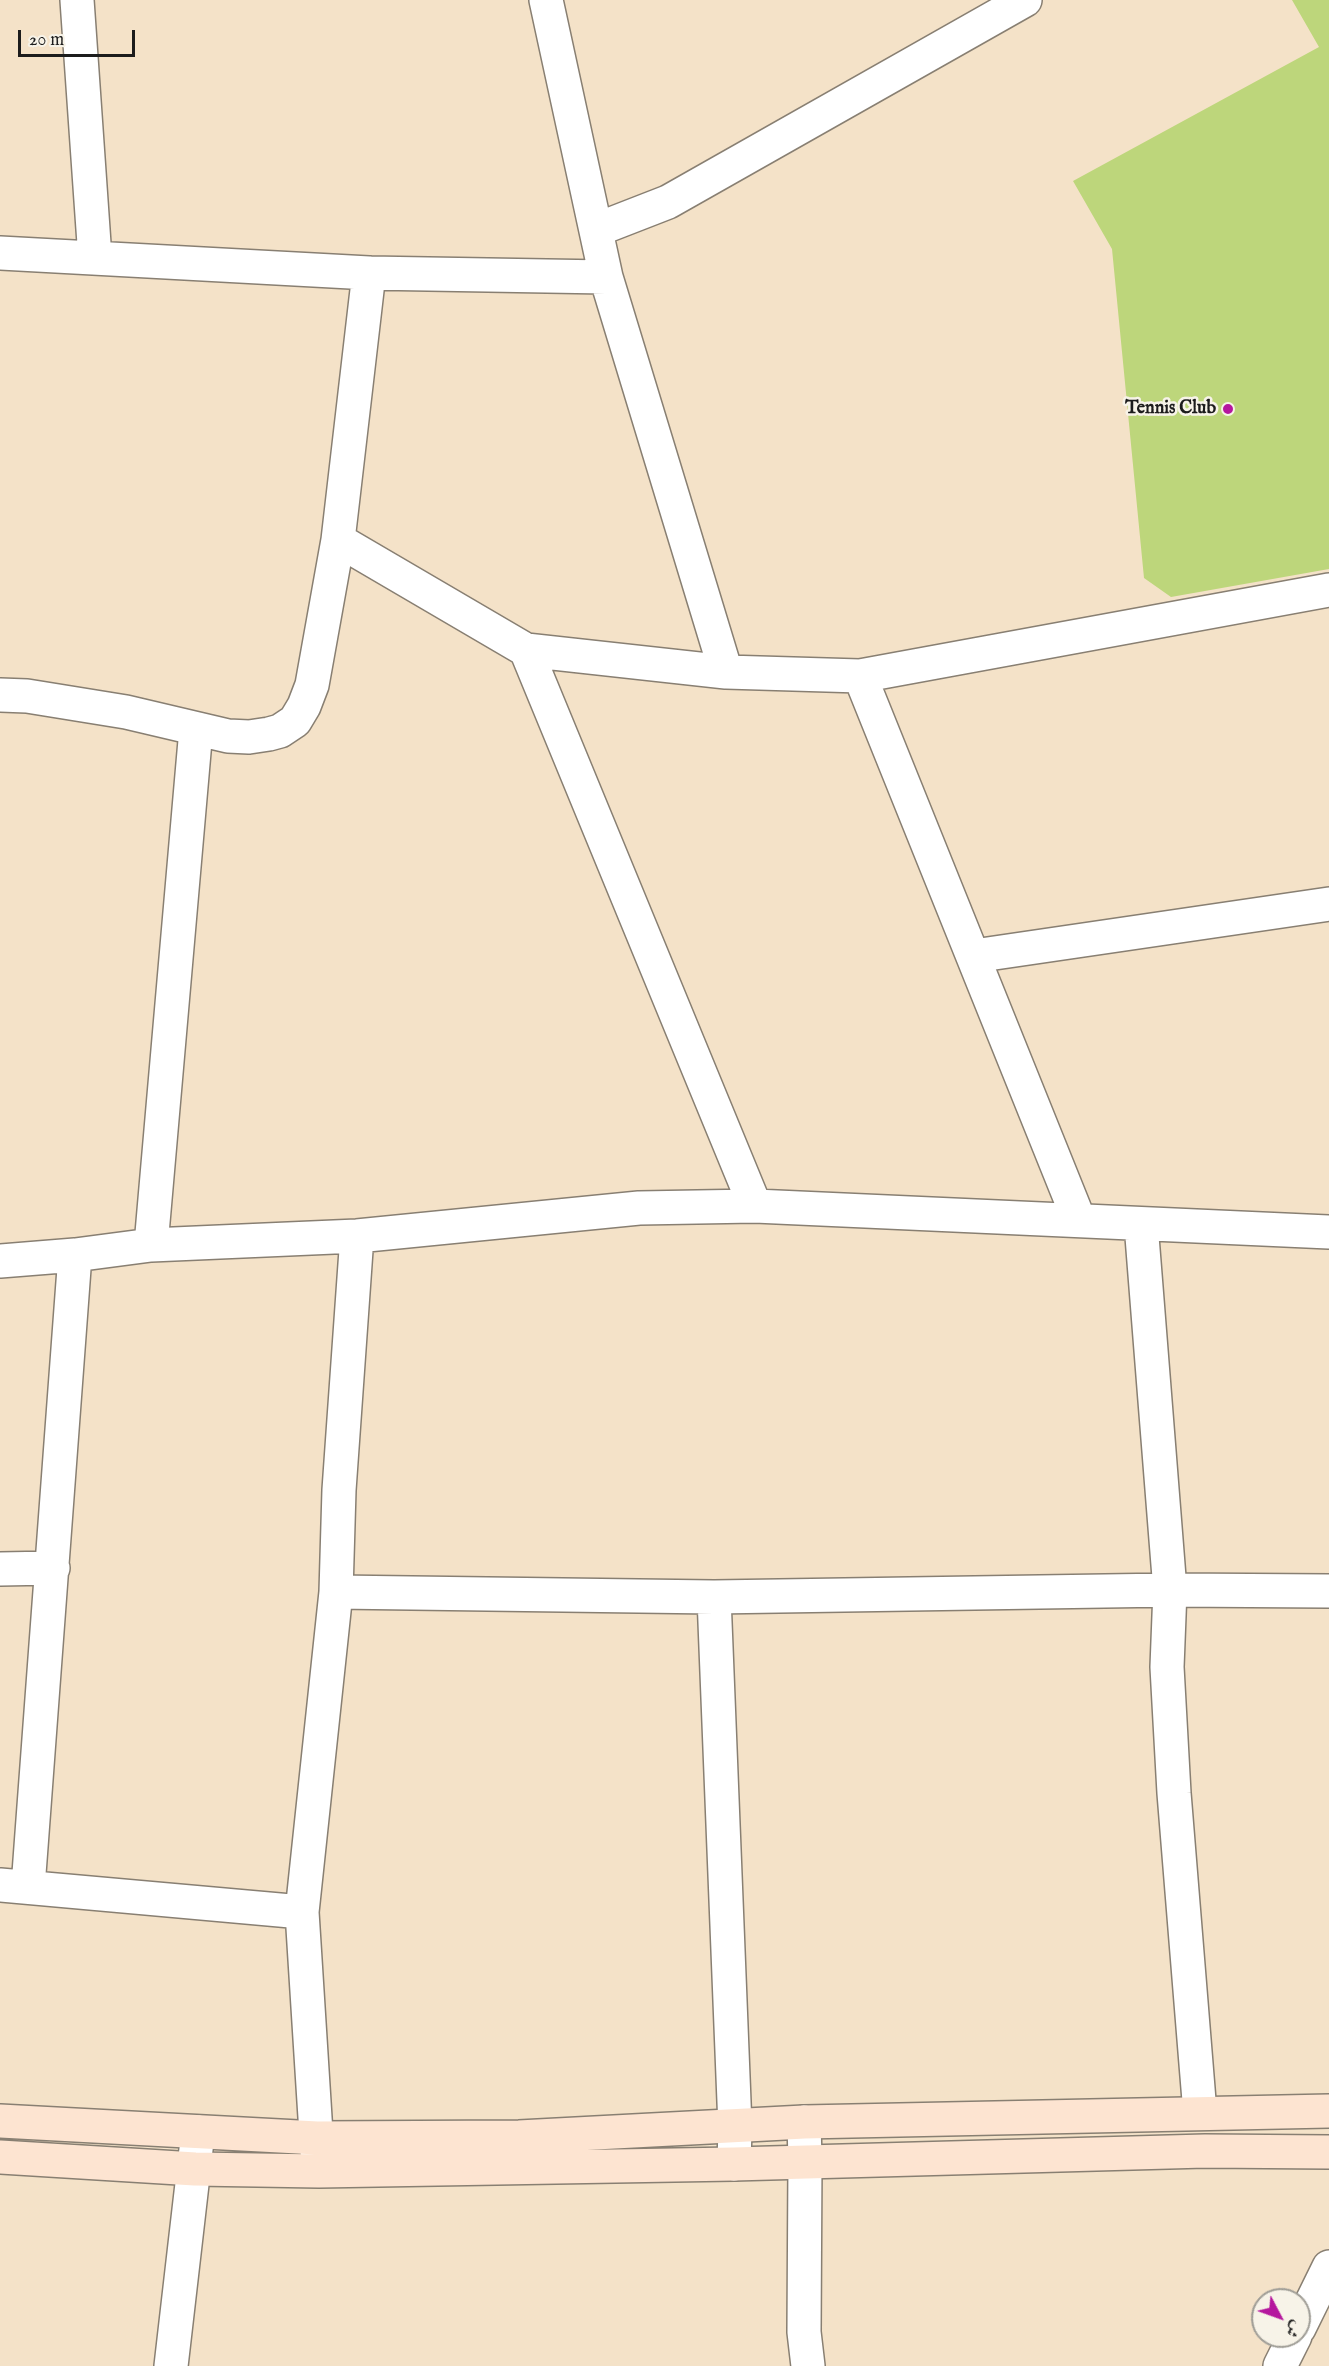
<!DOCTYPE html>
<meta charset="utf-8">
<style>
body{margin:0}
#map{position:relative;width:1329px;height:2366px;overflow:hidden;background:#f4e2c8;font-family:"IM FELL English",Amiri,serif}
canvas{display:block}
.north{position:absolute;left:1251px;top:2288px;width:60px;height:60px;box-sizing:border-box;background:#f7f3e8;border:2px solid #9f9d96;border-radius:50%;rotate:131deg;font-size:16px;font-weight:700;line-height:24px;text-align:center;color:#1c1c1c}
.north::after{content:'';display:block;margin:auto;width:21px;height:27px;background:#b5179e;clip-path:polygon(50% 0,100% 100%,50% 72%,0 100%)}
.scale{position:absolute;left:18px;top:30px;width:117px;height:27px;box-sizing:border-box;border:3px solid #1c1c1c;border-top:0;padding-left:8px;font-size:18px;line-height:21px;white-space:nowrap;color:#1c1c1c;-webkit-text-stroke:4px #f7f3e8;paint-order:stroke}
</style>
<div id="map">
<canvas width="1329" height="2366"></canvas>
<div class="north">ش</div>
<div class="scale">20 m</div>
</div>
<script>
const g = document.querySelector('canvas').getContext('2d');
g.lineJoin = 'round';
function fill(path, color) { g.fillStyle = color; g.fill(path, 'evenodd'); }
const shape = rows => new Path2D(rows.map(r => 'M' + r).join(''));
function stroke(path, color, width, dash) { g.strokeStyle = color; g.lineWidth = width; g.lineCap = dash ? 'butt' : 'round'; g.setLineDash(dash || []); g.stroke(path); }
function drawText(font, color, halo, rows, align = 'center') {
  g.font = font + ' "IM FELL English",serif'; g.lineWidth = 5; g.setLineDash([]); g.textBaseline = 'middle'; g.strokeStyle = halo; g.fillStyle = color; for (const [text, x, y, turn = 0] of rows) {
    g.save(); g.translate(x, y); g.rotate((+turn || 0) * Math.PI / 180); g.textAlign = isNaN(turn) ? turn : align; if (halo) g.strokeText(text, 0, 0); g.fillText(text, 0, 0); g.restore();
  }
}
fill(shape([
 [1292,0,1329,0,1329,569,1171,597,1144,578,1112,249,1073,181,1319,47]
]), '#bdd67b');
const street = shape([
 [77,0,95,258],
 [546,0,606,277,726,672],
 [596,230,668,202,1025,0],
 [0,253,369,273,606,277],
 [338,540,526,650,726,672,860,676,1329,590],
 [526,650,755,1206],
 [860,676,1079,1220],
 [0,695,27,696,126,712,228,736,249,737,269,734,280,731,295,721,304,706,312,685,338,540,369,273],
 [974,956,1329,904],
 [1141,1224,1170,1590,1167,1667,1174,1793,1200,2113],
 [151,1245,196,729],
 [0,1261,75,1255,151,1245,357,1236,639,1208,755,1206,1329,1232],
 [0,1569,53,1568],
 [336,1592,714,1597,1170,1590,1329,1591],
 [714,1597,735,2127,734,2164],
 [0,1885,302,1912,318,2165],
 [28,1887,75,1255],
 [302,1912,336,1592,339,1490,357,1236],
 [804,2122,805,2161,804,2332,808,2366],
 [1299,2328,1329,2267],
 [171,2366,198,2132],
 [1280,2366,1295,2336]
]);
const secondary = shape([
 [0,2121,317,2138,519,2137,804,2122,1329,2111],
 [0,2157,195,2169,319,2171,734,2164,1205,2151,1329,2152]
]);
stroke(street, '#887f72', 36);
stroke(secondary, '#887f72', 36);
stroke(street, '#fff', 33);
stroke(secondary, '#fde4d1', 33);
for (const [x, y, r, color] of [
 [1228,409,6,"#b5179e"]
]) { const dot = new Path2D(); dot.arc(x, y, r, 0, 2 * Math.PI); g.fillStyle = color; g.fill(dot); stroke(dot, '#f7f3e8', 2); }
drawText('bold 18px', '#1c1c1c', '#f7f3e8', [
 ["Tennis Club",1216,409]
], 'right');
</script>
